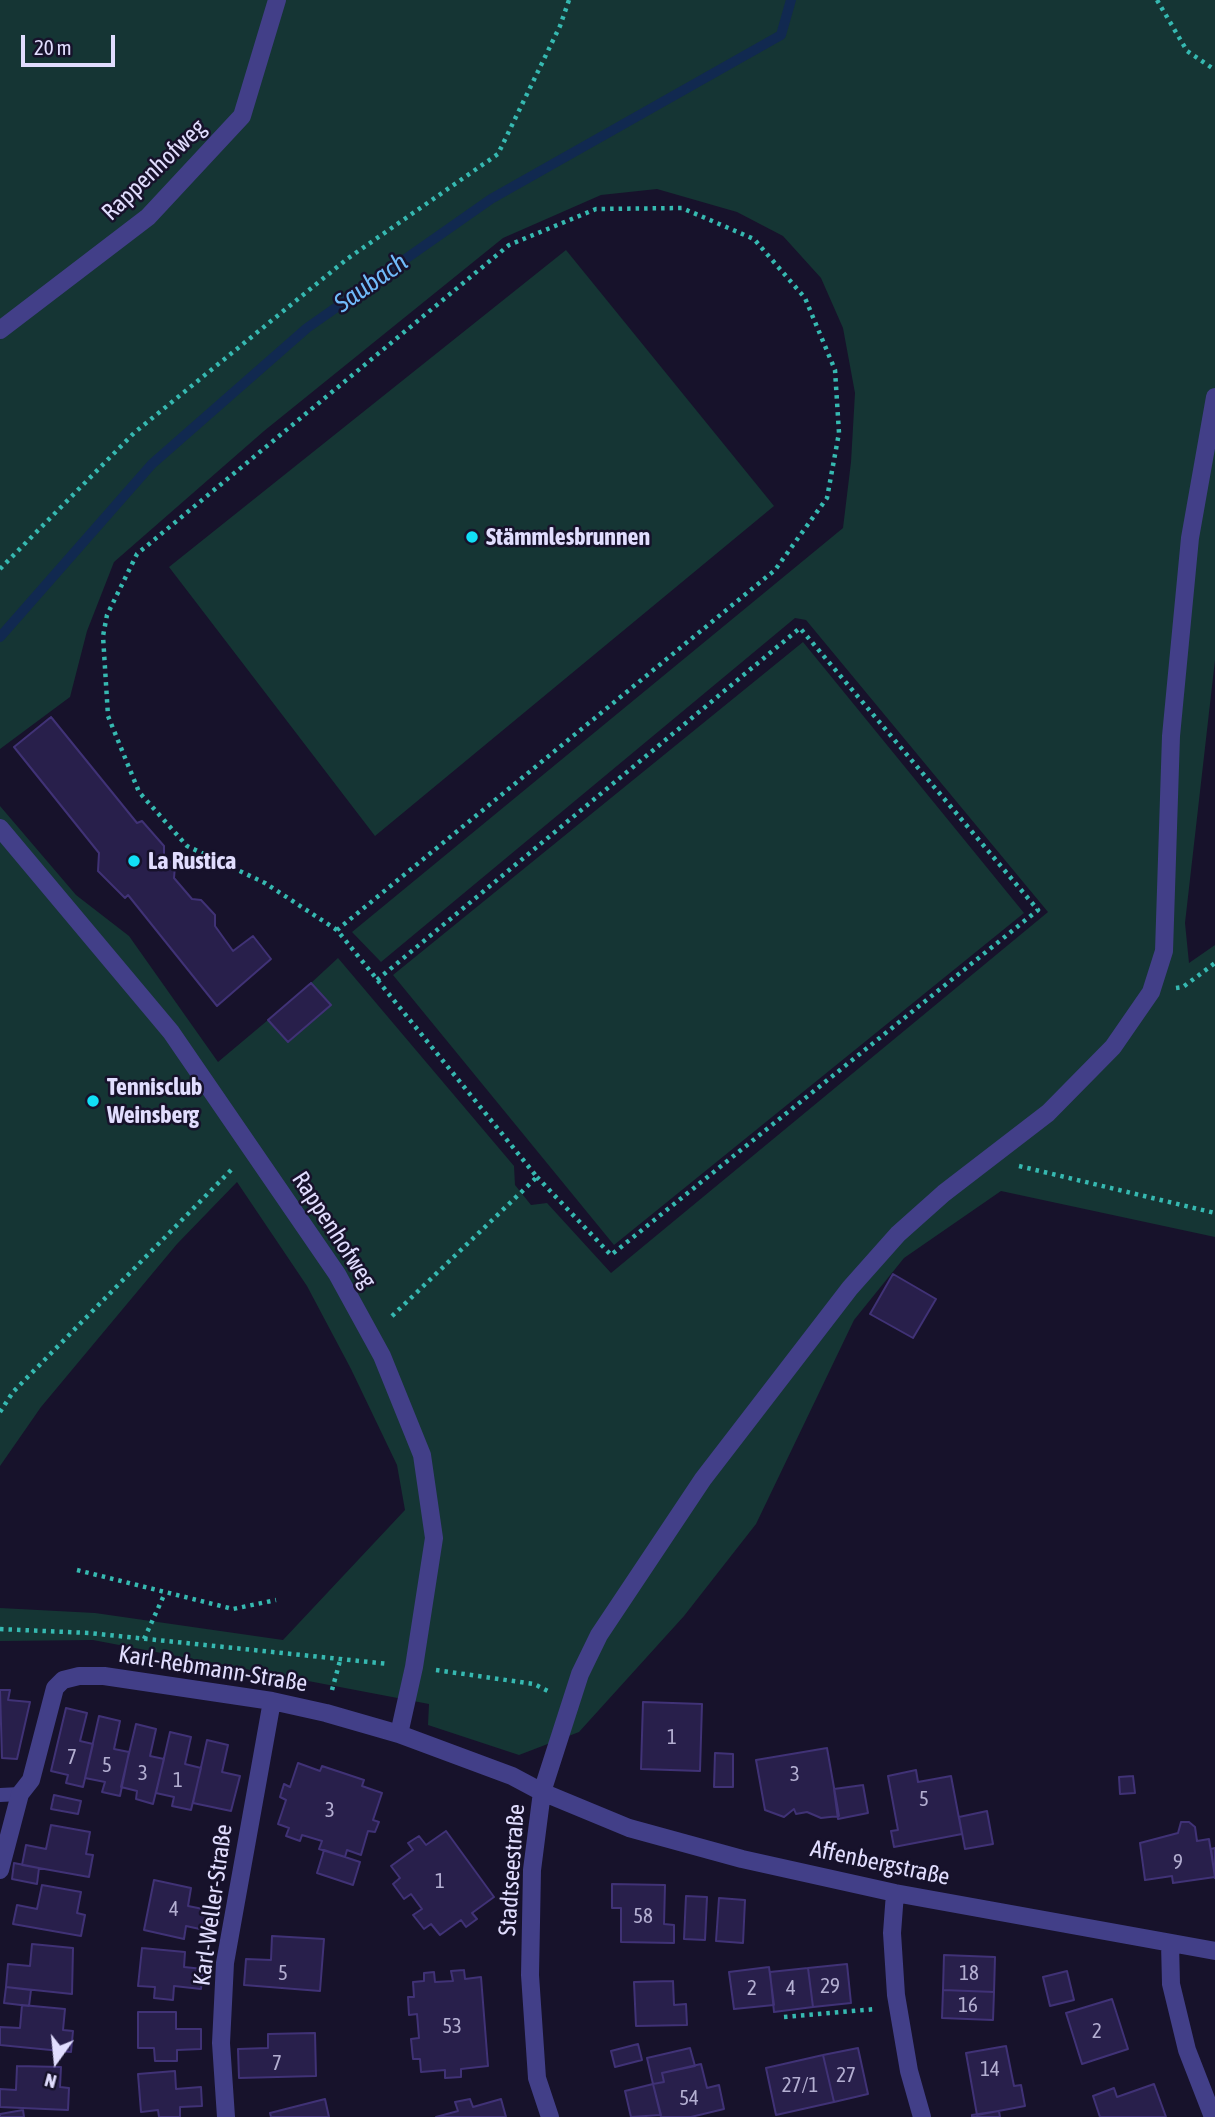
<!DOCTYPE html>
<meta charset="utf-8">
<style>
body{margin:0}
#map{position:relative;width:1215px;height:2117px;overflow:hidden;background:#17122b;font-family:"Asap Condensed",sans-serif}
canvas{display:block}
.north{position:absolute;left:21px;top:2026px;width:70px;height:70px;-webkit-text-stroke:5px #17122b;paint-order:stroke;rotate:195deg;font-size:19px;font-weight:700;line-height:28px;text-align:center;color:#e1ddfe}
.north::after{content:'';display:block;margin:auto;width:24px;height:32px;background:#e1ddfe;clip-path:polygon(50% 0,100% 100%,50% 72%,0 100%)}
.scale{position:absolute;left:21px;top:35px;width:94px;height:32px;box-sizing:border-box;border:4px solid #e1ddfe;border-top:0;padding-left:9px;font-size:21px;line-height:24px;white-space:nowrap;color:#e1ddfe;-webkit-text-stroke:5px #17122b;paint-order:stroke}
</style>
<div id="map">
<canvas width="1215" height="2117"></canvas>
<div class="north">N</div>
<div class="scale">20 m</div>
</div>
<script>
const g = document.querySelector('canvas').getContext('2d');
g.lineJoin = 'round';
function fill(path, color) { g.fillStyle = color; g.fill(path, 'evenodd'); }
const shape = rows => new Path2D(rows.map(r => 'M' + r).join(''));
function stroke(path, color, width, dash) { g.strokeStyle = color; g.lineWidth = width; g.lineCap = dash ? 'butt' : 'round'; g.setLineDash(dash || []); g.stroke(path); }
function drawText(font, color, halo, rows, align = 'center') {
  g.font = font + ' "Asap Condensed",sans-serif'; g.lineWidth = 5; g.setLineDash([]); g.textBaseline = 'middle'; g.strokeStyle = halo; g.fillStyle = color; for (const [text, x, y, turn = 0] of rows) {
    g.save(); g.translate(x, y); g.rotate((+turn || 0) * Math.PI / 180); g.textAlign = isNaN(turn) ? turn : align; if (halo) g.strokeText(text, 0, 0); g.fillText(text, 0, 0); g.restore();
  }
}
fill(shape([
 [0,0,1215,0,1215,660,1185,923,1189,963,1215,945,1215,1237,1001,1191,904,1258,854,1320,756,1524,684,1616,579,1732,519,1755,428,1725,429,1704,93,1640,0,1641,0,1608,95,1613,283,1640,405,1510,397,1465,351,1369,307,1286,237,1182,177,1244,41,1407,0,1466,0,806,76,895,129,936,218,1062,268,1020,289,1042,331,1005,311,983,338,958,514,1166,515,1185,531,1205,547,1203,611,1273,1048,912,806,620,795,618,381,962,352,932,843,528,851,462,855,393,843,328,821,278,783,236,737,212,657,189,601,195,503,238,264,431,114,562,87,631,70,697,0,749],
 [566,250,774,506,375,836,169,567],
 [803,642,1024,913,614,1245,393,975]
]), '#153534');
stroke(shape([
 [0,637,152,464,307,328,491,199,781,35,791,0]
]), '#112950', 10);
const building = shape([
 [51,717,137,823,142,821,164,846,164,856,175,866,174,878,192,899,201,900,215,915,215,926,233,951,253,936,271,959,217,1006,128,895,125,898,98,871,99,853,14,747,51,717],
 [311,983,331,1005,288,1042,268,1020,311,983],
 [893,1274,936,1299,913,1338,870,1314,893,1274],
 [0,1690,10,1690,8,1700,30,1702,17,1759,2,1758,0,1690],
 [643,1702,702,1704,700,1771,641,1769,643,1702],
 [66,1708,87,1713,80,1741,93,1744,83,1787,66,1783,68,1775,51,1771,66,1708],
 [99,1716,120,1721,114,1749,129,1752,120,1796,102,1792,105,1782,85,1778,99,1716],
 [136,1724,156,1729,150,1756,164,1759,153,1804,136,1799,137,1791,121,1787,136,1724],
 [170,1732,191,1737,185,1764,201,1768,191,1810,172,1806,174,1797,156,1793,170,1732],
 [207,1740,228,1745,222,1772,240,1776,231,1811,193,1803,207,1740],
 [827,1748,839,1816,821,1818,807,1812,796,1814,794,1809,784,1817,765,1810,756,1760,827,1748],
 [715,1753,733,1754,733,1787,714,1787,715,1753],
 [298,1763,320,1771,322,1766,364,1780,362,1786,382,1793,373,1820,379,1822,375,1832,368,1831,361,1855,347,1850,345,1857,319,1849,322,1841,302,1835,300,1841,286,1836,289,1828,278,1824,286,1800,280,1797,284,1784,290,1787,298,1763],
 [916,1770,918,1782,951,1776,962,1834,894,1847,891,1831,898,1830,888,1776,916,1770],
 [1133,1776,1135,1793,1120,1794,1119,1777,1133,1776],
 [863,1785,868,1813,838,1819,834,1789,863,1785],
 [54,1795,81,1801,78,1814,51,1809,54,1795],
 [987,1811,993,1844,965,1849,959,1817,987,1811],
 [1181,1822,1189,1822,1195,1827,1197,1841,1209,1839,1215,1877,1173,1883,1172,1876,1145,1880,1140,1843,1178,1833,1181,1822],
 [51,1825,90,1832,86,1854,93,1855,89,1877,22,1865,26,1845,46,1849,51,1825],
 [446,1831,494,1897,472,1913,477,1919,466,1927,461,1920,440,1935,431,1924,424,1929,413,1915,422,1909,411,1894,404,1899,393,1884,400,1878,391,1866,413,1850,408,1843,419,1836,426,1845,446,1831],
 [1215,1848,1215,1878,1211,1849,1215,1848],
 [324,1850,360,1862,353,1885,317,1873,324,1850],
 [14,1863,39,1868,37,1884,12,1879,14,1863],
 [154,1880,191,1888,188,1906,213,1911,209,1931,186,1926,184,1939,144,1930,154,1880],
 [612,1884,665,1885,664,1924,674,1925,674,1943,621,1942,621,1908,612,1908,612,1884],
 [42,1885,81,1892,77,1913,85,1915,81,1936,13,1924,17,1905,37,1909,42,1885],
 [686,1896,707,1897,705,1940,684,1939,686,1896],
 [719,1898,745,1900,743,1943,716,1941,719,1898],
 [272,1936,324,1939,320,1991,244,1985,246,1959,271,1960,272,1936],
 [32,1944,73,1948,72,1994,6,1987,8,1964,30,1966,32,1944],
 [142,1948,185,1952,184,1967,203,1969,201,1989,174,1986,173,2000,154,1998,155,1987,138,1986,142,1948],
 [944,1955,995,1957,994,1992,943,1990,944,1955],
 [847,1964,851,2003,813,2007,808,1968,847,1964],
 [769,1967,774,2005,734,2009,729,1972,769,1967],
 [808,1968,813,2007,774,2012,770,1972,808,1968],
 [464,1970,465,1979,481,1977,488,2066,461,2069,461,2077,445,2078,445,2070,421,2072,420,2059,413,2059,411,2039,419,2038,417,2014,409,2015,408,1997,414,1997,413,1982,424,1981,424,1973,434,1972,435,1982,453,1981,451,1971,464,1970],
 [1067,1971,1074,2000,1050,2006,1043,1977,1067,1971],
 [673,1981,674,2005,686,2004,687,2025,636,2026,634,1982,673,1981],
 [6,1987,31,1990,29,2006,4,2003,6,1987],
 [943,1990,994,1992,993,2020,942,2018,943,1990],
 [1112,1999,1128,2049,1082,2064,1066,2013,1112,1999],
 [22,2005,65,2009,63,2030,73,2031,71,2052,0,2045,0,2027,20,2028,22,2005],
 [138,2012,176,2012,176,2029,201,2029,201,2049,177,2050,177,2061,155,2061,154,2048,138,2048,138,2012],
 [315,2033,316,2076,239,2078,238,2049,268,2048,268,2034,315,2033],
 [638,2044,642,2060,615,2067,611,2051,638,2044],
 [1006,2046,1014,2086,1021,2085,1025,2106,977,2115,966,2053,1006,2046],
 [690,2048,695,2066,662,2073,664,2082,653,2084,647,2058,690,2048],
 [858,2048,868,2094,834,2102,823,2055,858,2048],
 [823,2055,834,2102,776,2115,766,2068,823,2055],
 [701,2064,707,2088,719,2085,724,2109,691,2117,661,2117,653,2084,664,2082,662,2073,701,2064],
 [17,2066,61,2067,60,2087,69,2088,68,2110,0,2107,0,2089,16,2090,17,2066],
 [175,2071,176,2089,201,2087,202,2106,180,2107,180,2117,159,2117,158,2110,141,2112,138,2074,175,2071],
 [653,2084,661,2115,631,2117,625,2091,653,2084],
 [1154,2084,1166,2117,1100,2117,1093,2096,1114,2088,1117,2097,1154,2084],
 [325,2099,329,2117,271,2117,270,2113,325,2099],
 [470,2099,473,2107,501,2099,506,2117,436,2117,458,2111,455,2102,470,2099],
 [23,2110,24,2117,0,2117,0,2114,23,2110],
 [999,2111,1000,2117,972,2117,972,2115,999,2111]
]);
fill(building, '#281f4b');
stroke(building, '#403276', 2);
stroke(shape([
 [1157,0,1187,51,1215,70],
 [0,569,134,433,347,259,498,154,560,26,569,0],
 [337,930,265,883,187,846,139,792,108,716,103,636,107,615,137,554,509,245,596,209,682,208,754,239,805,298,835,370,839,433,827,498,775,570,337,930,537,1177,389,1319],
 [377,980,800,628,1038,910,611,1255,537,1177],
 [1176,988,1183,987,1215,963],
 [1019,1166,1215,1213],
 [0,1412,13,1392,234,1167],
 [77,1570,233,1609,276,1600],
 [0,1629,89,1633,389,1664],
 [144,1639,165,1593],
 [436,1670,534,1684,550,1692],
 [332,1690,341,1657],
 [784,2017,876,2009]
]), '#36b9b1', 4.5, [3.5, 5]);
stroke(shape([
 [0,1795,20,1794]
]), '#423f88', 14);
stroke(shape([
 [0,330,148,217,242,116,277,0],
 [0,828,171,1032,337,1274,382,1356,422,1455,434,1538,414,1667,399,1734],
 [0,1870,20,1794,31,1780,55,1688,63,1680,79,1676,104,1676,272,1701,326,1713,399,1734,512,1776,542,1792,629,1828,742,1859,895,1893,1215,1951],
 [895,1893,892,1933,896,1995,909,2071,922,2117],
 [1170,1943,1171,1984,1187,2050,1213,2117],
 [226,2117,221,2043,225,1963,272,1701],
 [550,2117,537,2078,530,1975,532,1870,542,1792,580,1674,599,1635,703,1479,850,1288,898,1234,944,1193,1048,1113,1113,1047,1151,992,1164,951,1171,736,1190,538,1215,397]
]), '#423f88', 18);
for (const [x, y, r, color] of [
 [472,537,7,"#11dff6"],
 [134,861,7,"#11dff6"],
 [93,1101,7,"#11dff6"]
]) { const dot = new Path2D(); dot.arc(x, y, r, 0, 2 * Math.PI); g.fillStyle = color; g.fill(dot); stroke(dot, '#17122b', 2.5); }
drawText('21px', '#b3aed1', null, [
 ["1",672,1737],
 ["7",72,1757],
 ["5",107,1765],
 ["3",143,1773],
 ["3",795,1774],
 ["1",178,1780],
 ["5",924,1799],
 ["3",330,1810],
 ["9",1178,1862],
 ["1",440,1881],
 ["4",174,1909],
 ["58",643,1916],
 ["5",283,1973],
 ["18",969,1973],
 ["29",830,1986],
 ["2",752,1988],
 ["4",791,1988],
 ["16",968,2005],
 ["53",452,2026],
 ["2",1097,2031],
 ["7",277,2063],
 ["14",990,2069],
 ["27",846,2075],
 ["27/1",800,2085],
 ["54",689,2098]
]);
drawText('24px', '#e1ddfe', '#17122b', [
 ["Rappenhofweg",154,170,-44],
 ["Rappenhofweg",334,1230,57],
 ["Karl-Rebmann-Straße",213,1669,9],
 ["Affenbergstraße",880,1863,12],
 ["Stadtseestraße",512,1870,-86],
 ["Karl-Weller-Straße",213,1905,-82]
]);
drawText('bold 24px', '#e1ddfe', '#17122b', [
 ["Stämmlesbrunnen",486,537],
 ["La Rustica",148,861],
 ["Tennisclub",107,1087],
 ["Weinsberg",107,1115]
], 'left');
drawText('italic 26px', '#70baf9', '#17122b', [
 ["Saubach",371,283,-35]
]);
</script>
